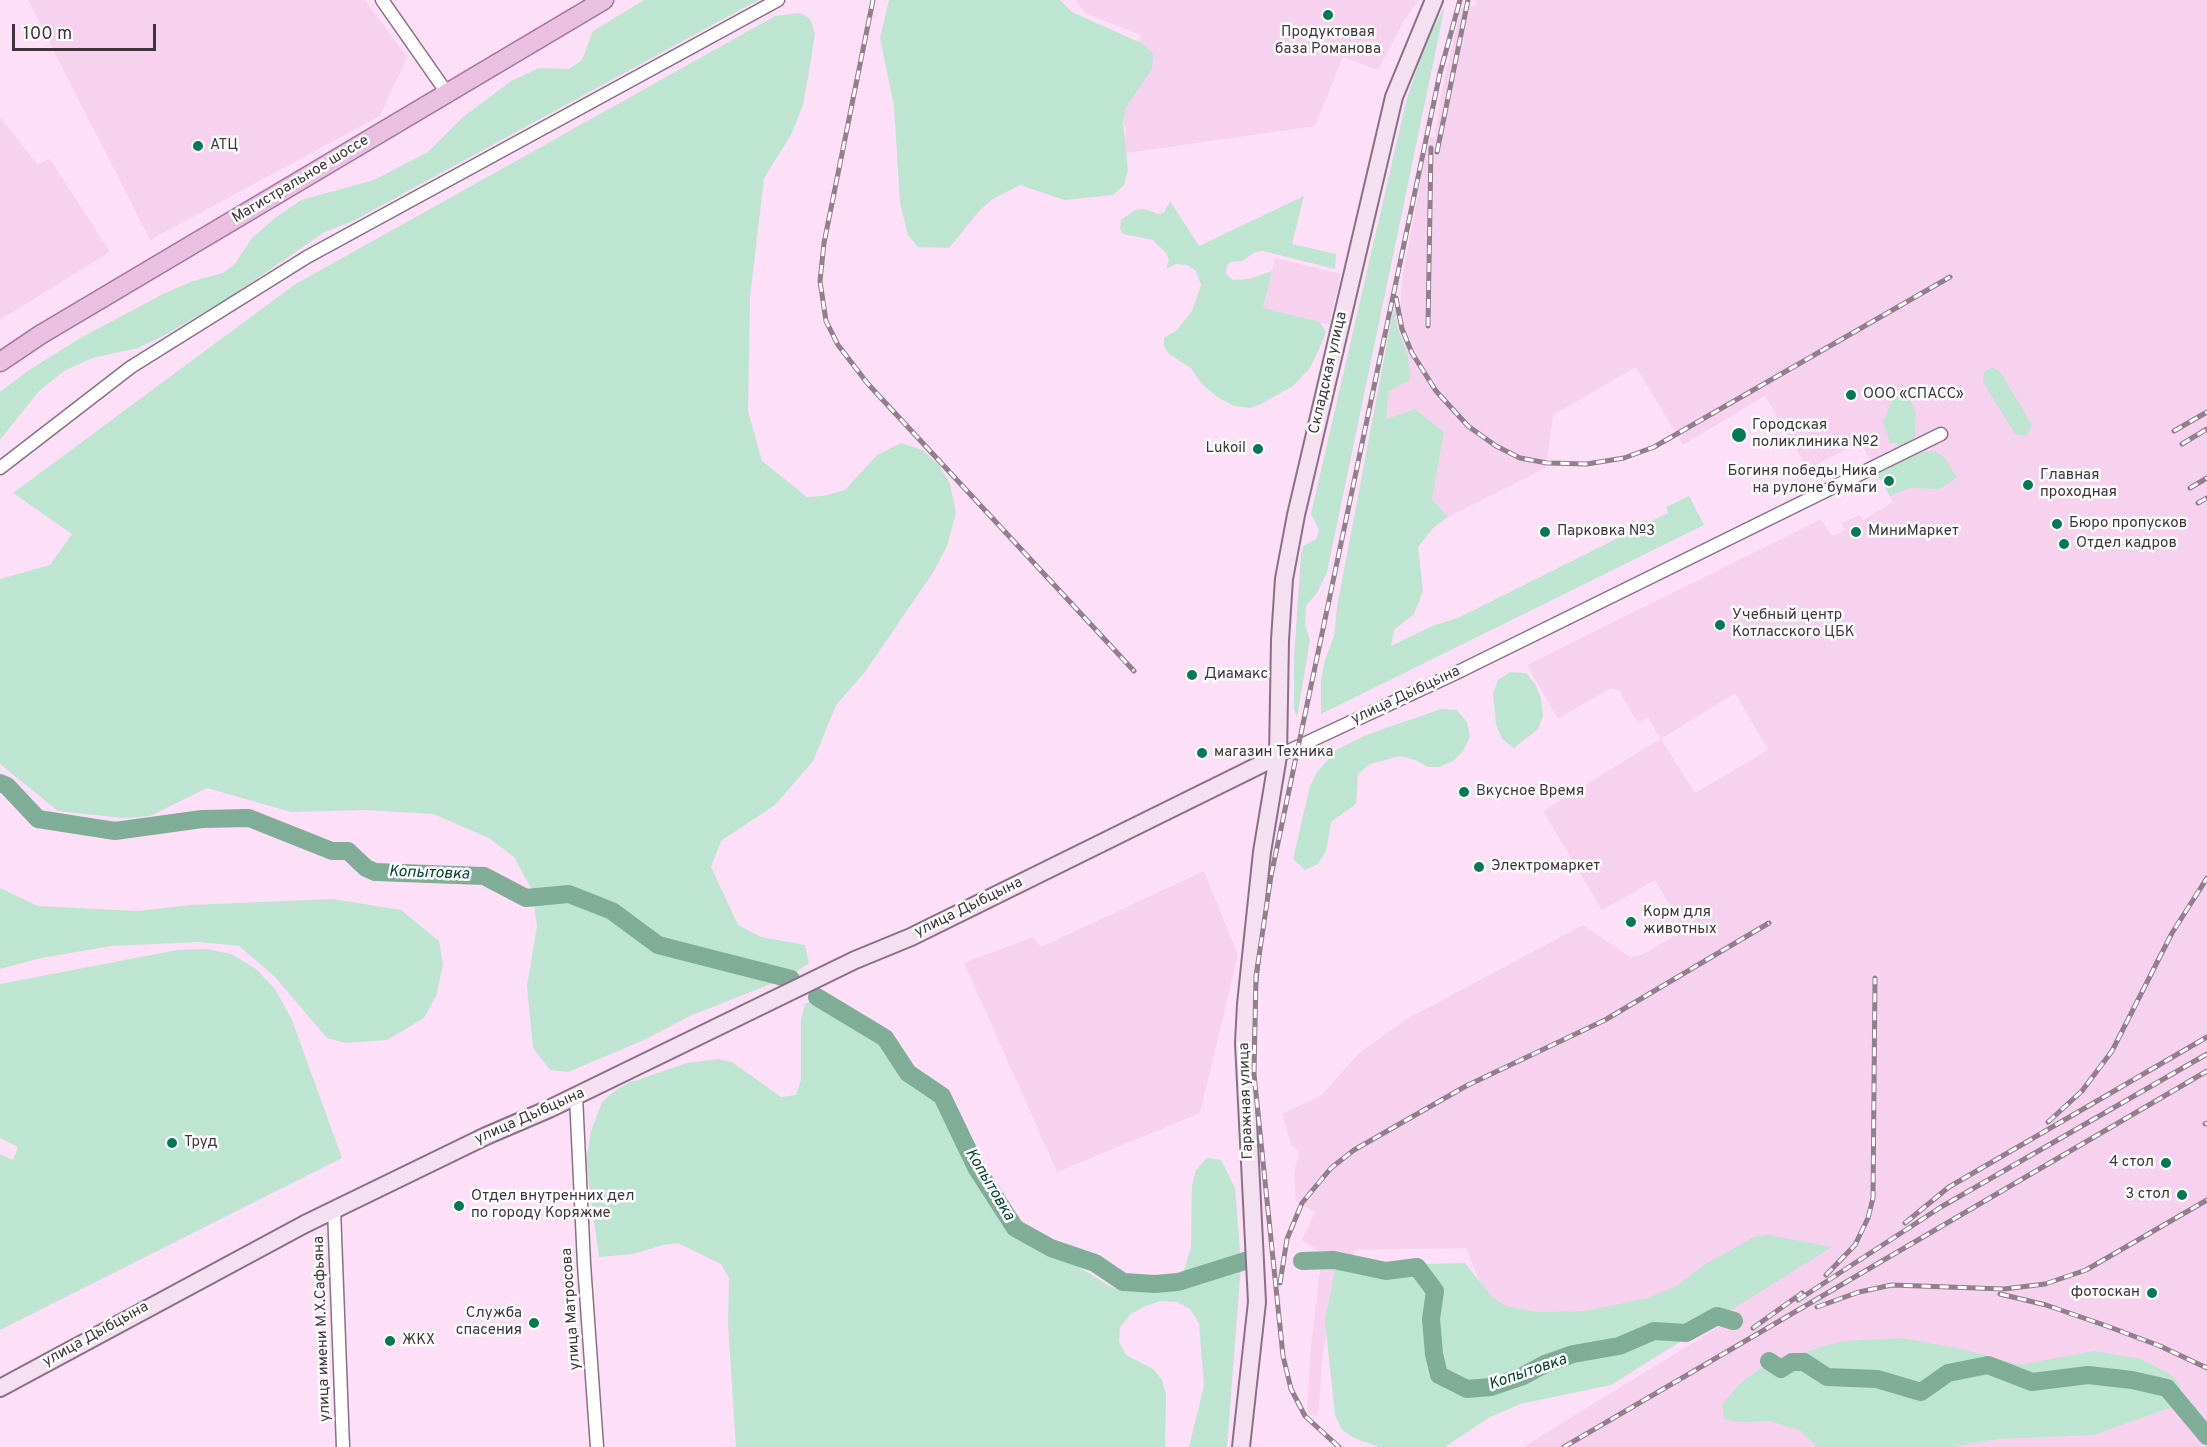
<!DOCTYPE html>
<meta charset="utf-8">
<style>
body{margin:0}
#map{position:relative;width:2207px;height:1447px;overflow:hidden;background:#fddff7;font-family:Overpass,sans-serif}
canvas{display:block}
.scale{position:absolute;left:12px;top:24px;width:144px;height:27px;box-sizing:border-box;border:3px solid #40343d;border-top:0;padding-left:8px;font-size:18px;line-height:21px;white-space:nowrap;color:#40343d;-webkit-text-stroke:4px #fff;paint-order:stroke}
</style>
<div id="map">
<canvas width="2207" height="1447"></canvas>
<div class="scale">100 m</div>
</div>
<script>
const g = document.querySelector('canvas').getContext('2d');
g.lineJoin = 'round';
function fill(path, color) { g.fillStyle = color; g.fill(path, 'evenodd'); }
const shape = rows => new Path2D(rows.map(r => 'M' + r).join(''));
function stroke(path, color, width, dash) { g.strokeStyle = color; g.lineWidth = width; g.lineCap = dash ? 'butt' : 'round'; g.setLineDash(dash || []); g.stroke(path); }
function drawText(font, color, halo, rows, align = 'center') {
  g.font = font + ' Overpass,sans-serif'; g.lineWidth = 5; g.setLineDash([]); g.textBaseline = 'middle'; g.strokeStyle = halo; g.fillStyle = color; for (const [text, x, y, turn = 0] of rows) {
    g.save(); g.translate(x, y); g.rotate((+turn || 0) * Math.PI / 180); g.textAlign = isNaN(turn) ? turn : align; if (halo) g.strokeText(text, 0, 0); g.fillText(text, 0, 0); g.restore();
  }
}
fill(shape([
 [28,0,365,0,407,57,380,116,150,240],
 [1075,0,1419,0,1405,19,1378,70,1343,57,1315,126,1120,154,1127,129,1111,106,1141,35,1085,13],
 [1476,0,2207,0,2207,1447,1523,1447,1725,1323,1504,1341,1466,1248,1355,1250,1331,1315,1323,1352,1318,1416,1307,1414,1310,1356,1322,1253,1302,1240,1315,1212,1296,1201,1294,1173,1299,1151,1292,1146,1282,1114,1322,1095,1359,1053,1407,1019,1583,925,1630,957,1642,955,1684,930,1655,880,1602,910,1543,811,1660,739,1648,717,1638,723,1619,691,1611,688,1558,719,1527,665,1821,519,1832,536,1845,530,1842,523,1859,515,1863,520,1893,502,1860,442,1808,469,1765,396,1683,445,1636,367,1553,415,1546,468,1448,517,1432,499,1444,432,1415,409,1386,419,1389,391,1408,356,1396,324,1394,306,1400,306,1402,280,1429,137,1435,137,1442,89,1461,8,1476,5],
 [1735,693,1768,750,1695,793,1661,739],
 [0,117,37,164,50,159,110,252,0,320],
 [1275,258,1341,274,1329,324,1263,309],
 [1204,871,1238,955,1200,1113,1057,1172,964,963,1033,937,1041,947]
]), '#f7d2ef');
fill(shape([
 [644,0,758,0,353,221,323,233,233,295,167,334,138,348,92,358,64,371,39,391,0,440,0,392,29,370,82,337,165,293,193,281,223,273,235,264,251,239,275,218,301,200,374,180,428,152,462,118,511,81,539,68,569,69,582,60,593,31],
 [889,0,1060,0,1072,12,1141,43,1153,53,1152,69,1126,107,1123,122,1128,170,1124,185,1113,195,1065,200,1020,185,993,199,980,210,949,248,918,247,908,235,900,203,894,106,880,38],
 [1445,6,1327,572,1317,593,1306,606,1305,625,1310,640,1297,717,1294,709,1294,658,1301,554,1303,546,1316,539,1319,530,1311,514,1406,102,1425,43],
 [801,13,810,19,815,33,811,60,803,105,791,135,764,178,750,297,748,411,762,461,807,497,823,496,845,490,877,455,901,443,922,450,938,464,950,484,956,513,947,546,934,571,865,672,836,705,813,761,775,805,721,841,711,867,738,925,761,937,805,945,809,963,791,976,690,1016,644,1040,568,1072,550,1070,533,1048,527,986,537,926,532,890,514,857,489,838,433,814,366,810,291,812,207,788,150,816,122,818,58,811,0,764,0,579,50,565,72,534,13,493,294,285,775,16],
 [1304,196,1292,244,1336,254,1335,269,1263,251,1255,252,1242,261,1231,262,1227,265,1226,274,1233,280,1249,279,1272,271,1263,308,1320,322,1326,332,1323,340,1310,368,1293,386,1261,404,1250,408,1234,406,1217,397,1201,383,1191,368,1169,354,1164,346,1164,338,1176,331,1192,311,1201,285,1196,271,1187,265,1176,264,1166,269,1169,260,1166,253,1153,240,1123,234,1120,229,1121,220,1135,210,1145,209,1158,214,1164,213,1170,201,1199,246],
 [1394,306,1396,324,1408,356,1410,380,1389,391,1386,419,1415,409,1444,432,1432,499,1448,517,1434,527,1418,547,1423,591,1414,614,1394,630,1391,646,1432,626,1458,618,1668,513,1666,507,1689,496,1704,525,1321,714,1321,680,1325,660,1334,636,1337,607],
 [1993,367,2001,373,2032,425,2027,436,2015,434,1983,382,1984,372],
 [1896,393,1911,402,1916,413,1915,436,1907,445,1898,446,1897,443,1890,443,1883,421],
 [1934,451,1945,458,1957,478,1939,489,1909,488,1890,496,1877,473,1919,453],
 [1510,672,1526,673,1535,684,1541,698,1543,715,1538,729,1514,748,1502,739,1496,724,1493,694,1498,680],
 [1441,709,1457,710,1467,722,1470,737,1463,751,1453,761,1439,767,1428,767,1415,760,1400,756,1370,764,1358,774,1356,804,1331,822,1326,851,1318,864,1305,870,1293,859,1310,786,1317,772,1338,749,1366,735],
 [0,888,38,906,137,911,191,905,333,899,401,910,439,941,443,965,436,996,424,1018,387,1040,346,1043,327,1038,274,976,239,946,199,942,111,946,41,958,0,969],
 [206,949,231,954,256,969,275,989,292,1020,342,1158,0,1330,0,1154,13,1160,18,1147,0,1138,0,984,177,950],
 [819,997,833,1001,919,1072,961,1120,1001,1193,1045,1251,1072,1263,1111,1287,1125,1291,1155,1290,1169,1287,1182,1276,1191,1248,1192,1186,1196,1170,1207,1158,1221,1160,1235,1188,1241,1264,1227,1447,1189,1447,1204,1386,1199,1323,1190,1309,1177,1302,1161,1301,1145,1306,1131,1314,1120,1327,1119,1342,1126,1355,1153,1369,1162,1380,1166,1395,1165,1447,736,1447,728,1324,729,1278,721,1264,678,1243,663,1245,633,1254,599,1257,586,1161,591,1131,602,1102,616,1090,628,1083,687,1063,718,1059,732,1062,781,1097,796,1095,801,1080,801,1019,805,1004],
 [1768,1235,1832,1247,1611,1385,1520,1404,1490,1417,1445,1447,1379,1447,1354,1438,1342,1430,1335,1415,1325,1321,1335,1270,1342,1258,1386,1265,1465,1263,1493,1298,1506,1306,1537,1312,1584,1311,1648,1298,1678,1285,1704,1265,1754,1237],
 [1902,1338,1962,1349,2020,1365,2094,1351,2141,1359,2169,1373,2179,1383,2183,1399,2170,1408,2093,1435,1998,1439,1953,1447,1817,1447,1801,1431,1770,1421,1739,1422,1724,1419,1722,1404,1743,1381,1767,1364,1841,1341]
]), '#bde5d1');
stroke(shape([
 [0,783,7,786,38,819,115,831,202,819,249,818,332,851,348,851,366,868,375,872,484,876,526,898,569,894,612,911,658,945,791,979],
 [817,997,885,1038,908,1073,942,1096,977,1169,1015,1228,1051,1248,1095,1263,1123,1282,1155,1284,1178,1282,1248,1260],
 [1302,1261,1334,1260,1386,1271,1417,1267,1435,1291,1431,1319,1434,1354,1439,1375,1467,1389,1491,1387,1523,1376,1545,1364,1573,1354,1619,1346,1654,1331,1686,1333,1717,1316,1734,1321],
 [1769,1361,1781,1369,1792,1362,1804,1362,1827,1377,1877,1379,1921,1392,1948,1373,1988,1365,2032,1382,2088,1375,2132,1380,2167,1388,2207,1436]
]), '#7fad97', 18);
const street = shape([
 [382,0,447,93],
 [0,468,131,367,307,257,778,0],
 [1278,756,1456,673,1941,434],
 [576,1096,584,1264,597,1447],
 [334,1209,343,1447]
]);
const secondary = shape([
 [0,1388,305,1224,486,1136,549,1109,855,960,911,937,1278,756],
 [1241,1447,1257,1302,1244,1043,1246,1004,1262,852,1278,756,1280,640,1284,579,1296,515,1394,97,1434,0]
]);
const primary = shape([
 [0,362,40,335,604,0]
]);
stroke(street, '#8b7085', 15);
stroke(secondary, '#8b7085', 20);
stroke(primary, '#a5749b', 21);
stroke(street, '#fff', 12);
stroke(secondary, '#f4e0f0', 16);
stroke(primary, '#e9c0e2', 18);
const rail = shape([
 [873,0,824,243,820,281,826,321,838,345,868,384,1134,671],
 [1437,152,1468,0],
 [1396,298,1402,329,1412,353,1436,391,1468,426,1496,446,1520,458,1547,463,1587,464,1624,458,1654,447,1950,277],
 [1428,326,1431,148],
 [2174,431,2207,412],
 [2182,444,2207,429],
 [2190,488,2207,478],
 [2198,503,2207,498],
 [2048,1122,2082,1091,2112,1051,2172,933,2207,878],
 [2205,1124,2207,1123],
 [1905,1223,1949,1187,2207,1037],
 [1826,1275,1855,1245,1868,1218,1873,1198,1875,978],
 [1280,1283,1287,1239,1302,1203,1331,1168,1354,1150,1466,1086,1605,1020,1769,923],
 [2000,1294,2046,1305,2104,1325,2160,1346,2207,1368],
 [1798,1300,1941,1207,2207,1054],
 [1817,1307,1859,1292,1892,1285,2004,1289,2045,1284,2086,1270,2207,1200],
 [1753,1328,1802,1293],
 [1339,1447,1305,1416,1291,1389,1283,1356,1254,1074,1256,976,1271,876,1440,73,1460,0],
 [1564,1447,2207,1071]
]);
stroke(rail, '#927e8d', 5);
stroke(rail, '#fff', 3, [9]);
for (const [x, y, r, color] of [
 [1328,15,6,"#037955"],
 [198,146,6,"#037955"],
 [1851,395,6,"#037955"],
 [1739,435,8,"#037955"],
 [1258,449,6,"#037955"],
 [1889,481,6,"#037955"],
 [2028,485,6,"#037955"],
 [2057,524,6,"#037955"],
 [1545,532,6,"#037955"],
 [1856,532,6,"#037955"],
 [2064,544,6,"#037955"],
 [1720,625,6,"#037955"],
 [1192,675,6,"#037955"],
 [1202,753,6,"#037955"],
 [1464,792,6,"#037955"],
 [1479,867,6,"#037955"],
 [1631,922,6,"#037955"],
 [172,1143,6,"#037955"],
 [2166,1163,6,"#037955"],
 [2182,1195,6,"#037955"],
 [459,1206,6,"#037955"],
 [2152,1293,6,"#037955"],
 [534,1323,6,"#037955"],
 [390,1341,6,"#037955"]
]) { const dot = new Path2D(); dot.arc(x, y, r, 0, 2 * Math.PI); g.fillStyle = color; g.fill(dot); stroke(dot, '#fff', 2); }
drawText('15px', '#40343d', '#fff', [
 ["Продуктовая",1328,33,"center"],
 ["база Романова",1328,50,"center"],
 ["АТЦ",210,146],
 ["ООО «СПАСС»",1863,395],
 ["Городская",1752,426],
 ["поликлиника №2",1752,443],
 ["Lukoil",1246,449,"right"],
 ["Богиня победы Ника",1877,472,"right"],
 ["на рулоне бумаги",1877,489,"right"],
 ["Главная",2040,476],
 ["проходная",2040,493],
 ["Бюро пропусков",2069,524],
 ["Парковка №3",1557,532],
 ["MиниMаркет",1868,532],
 ["Отдел кадров",2076,544],
 ["Учебный центр",1732,616],
 ["Котласского ЦБК",1732,633],
 ["Диамакс",1204,675],
 ["магазин Техника",1214,753],
 ["Вкусное Время",1476,792],
 ["Электромаркет",1491,867],
 ["Корм для",1643,913],
 ["животных",1643,930],
 ["Труд",184,1143],
 ["4 стол",2154,1163,"right"],
 ["3 стол",2170,1195,"right"],
 ["Отдел внутренних дел",471,1197],
 ["по городу Коряжме",471,1214],
 ["фотоскан",2140,1293,"right"],
 ["Служба",522,1314,"right"],
 ["спасения",522,1331,"right"],
 ["ЖКХ",402,1341]
], 'left');
drawText('15px', '#40343d', '#fff', [
 ["Магистральное шоссе",301,180,-31],
 ["Складская улица",1329,373,-77],
 ["улица Дыбцына",1406,696,-25],
 ["улица Дыбцына",969,908,-26],
 ["Гаражная улица",1247,1101,-92],
 ["улица Дыбцына",530,1117,-24],
 ["улица Матросова",572,1309,-94],
 ["улица имени М.Х.Сафьяна",323,1329,-92],
 ["улица Дыбцына",96,1335,-29]
]);
drawText('italic 16px', '#02432e', '#fff', [
 ["Копытовка",429,874,2],
 ["Копытовка",989,1185,59],
 ["Копытовка",1528,1373,-19]
]);
</script>
